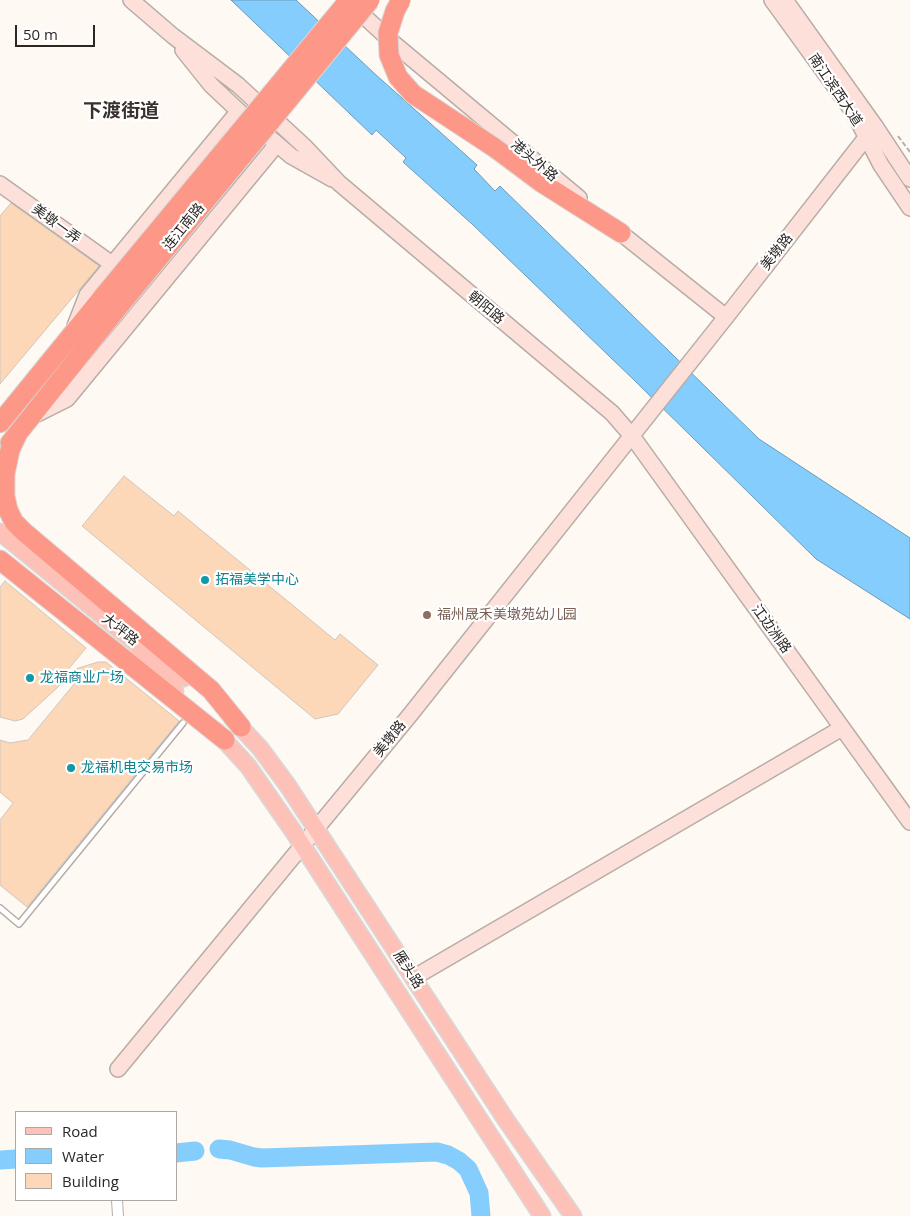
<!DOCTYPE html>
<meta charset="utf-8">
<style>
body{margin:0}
#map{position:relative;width:910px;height:1216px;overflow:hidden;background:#fff9f4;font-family:"Open Sans",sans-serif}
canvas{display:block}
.legend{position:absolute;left:15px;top:1111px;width:162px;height:90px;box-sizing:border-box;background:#fff;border:1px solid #aaa9a7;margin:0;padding:6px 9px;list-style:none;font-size:15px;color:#2b2724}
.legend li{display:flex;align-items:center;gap:10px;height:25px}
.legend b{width:25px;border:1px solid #aaa9a7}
.scale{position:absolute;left:15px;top:25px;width:80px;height:22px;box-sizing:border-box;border:2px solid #2b2724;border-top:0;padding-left:6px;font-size:15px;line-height:18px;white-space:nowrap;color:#2b2724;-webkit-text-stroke:4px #fff;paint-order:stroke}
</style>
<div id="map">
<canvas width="910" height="1216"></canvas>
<ul class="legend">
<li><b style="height:6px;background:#fec1b8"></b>Road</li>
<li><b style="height:14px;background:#84cdfc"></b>Water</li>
<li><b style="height:14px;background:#fdd8b8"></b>Building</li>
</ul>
<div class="scale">50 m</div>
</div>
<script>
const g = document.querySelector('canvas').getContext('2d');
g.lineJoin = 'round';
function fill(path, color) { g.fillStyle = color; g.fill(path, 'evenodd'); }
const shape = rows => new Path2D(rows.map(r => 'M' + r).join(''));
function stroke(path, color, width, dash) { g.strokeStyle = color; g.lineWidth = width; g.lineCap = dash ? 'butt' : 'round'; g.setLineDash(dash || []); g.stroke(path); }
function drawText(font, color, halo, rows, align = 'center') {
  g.font = font + ' "Open Sans","Noto Sans SC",sans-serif'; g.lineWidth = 4.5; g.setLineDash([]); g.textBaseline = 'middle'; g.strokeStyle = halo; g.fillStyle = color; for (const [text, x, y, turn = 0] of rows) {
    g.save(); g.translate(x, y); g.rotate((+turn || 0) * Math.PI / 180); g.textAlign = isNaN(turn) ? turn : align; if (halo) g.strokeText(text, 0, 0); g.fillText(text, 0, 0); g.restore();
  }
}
const water = shape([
 [231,0,296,0,375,74,477,165,474,169,495,191,500,186,759,439,910,538,910,619,816,559,635,381,472,224,403,162,406,158,376,130,372,135,231,0]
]);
fill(water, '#84cdfc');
stroke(water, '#699bbb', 1);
stroke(shape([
 [219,1149,230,1150,254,1157,262,1158,437,1152,448,1155,459,1161,468,1169,479,1193,481,1216],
 [176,1153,195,1151],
 [0,1160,16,1159]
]), '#84cdfc', 19);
const building = shape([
 [11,203,99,266,0,384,0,216,11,203],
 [124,476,174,516,178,511,335,640,340,634,378,665,338,714,315,719,82,526,124,476],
 [5,581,86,648,66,672,98,662,106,662,179,721,27,907,0,885,0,820,13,803,0,792,0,740,10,743,28,740,75,683,69,677,23,719,15,721,0,717,0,587,5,581]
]);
fill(building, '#fdd8b8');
stroke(building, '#cfc6be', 1);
const lane = shape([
 [0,908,19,924,183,723]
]);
const street = shape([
 [117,1200,118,1216]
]);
const secondary = shape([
 [131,0,173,36,238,85,304,146,339,183,612,413,632,436,910,822],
 [772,0,854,113,881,165,910,208],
 [785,0,875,126,910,179],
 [353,6,392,42,579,198],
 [183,50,211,85,245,117],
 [270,138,291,156,332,179],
 [0,184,112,264],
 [612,226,726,317],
 [75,326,87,295,238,112],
 [33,416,67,399,277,144],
 [413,978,842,728],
 [118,1069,410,715,726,317,875,126]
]);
const primary = shape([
 [0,532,133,641,184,678],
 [139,655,175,691],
 [232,718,260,748,288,786,506,1120,573,1216],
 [216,731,248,766,293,831,542,1216]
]);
const highway = shape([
 [542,183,621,233],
 [0,423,101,299],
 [18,433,10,450,5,474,5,496,8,510,14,522,24,532,211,690,241,727],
 [10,443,116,310],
 [0,560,225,740]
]);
stroke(lane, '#b7ada6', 8);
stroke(street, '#b7ada6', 12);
stroke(secondary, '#b7ada6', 18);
stroke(primary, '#d9d8d8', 19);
stroke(highway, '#d9d8d8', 21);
stroke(shape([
 [898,136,910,152]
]), '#b3ada9', 2, [5, 2.5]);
stroke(lane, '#fff', 5);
stroke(street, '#fff', 10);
stroke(secondary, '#fee0db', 15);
stroke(primary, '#fec1b8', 16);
stroke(highway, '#fd9888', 19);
const highwayBridge = shape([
 [401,0,395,11,388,33,389,55,398,77,413,94,495,148,542,183],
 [101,299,349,0],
 [116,310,370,0]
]);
stroke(highwayBridge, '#d9d8d8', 21, []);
stroke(highwayBridge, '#fd9888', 19);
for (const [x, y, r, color] of [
 [205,580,5,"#0f9aa8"],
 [427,615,5,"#8d6e63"],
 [30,678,5,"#0f9aa8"],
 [71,768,5,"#0f9aa8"]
]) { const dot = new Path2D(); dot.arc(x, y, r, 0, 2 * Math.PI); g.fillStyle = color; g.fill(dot); stroke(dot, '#fff', 2); }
drawText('14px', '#2b2724', '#fff', [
 ["南江滨西大道",835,90,56],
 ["港头外路",534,161,40],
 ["美墩一弄",56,224,36],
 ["连江南路",184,227,-51],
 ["美墩路",777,252,-52],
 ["朝阳路",486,308,40],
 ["江边洲路",771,629,54],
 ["大坪路",120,630,38],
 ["美墩路",390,739,-51],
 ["雁头路",408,970,57]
]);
drawText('14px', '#0d838f', '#fff', [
 ["拓福美学中心",215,580],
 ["龙福商业广场",40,678],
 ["龙福机电交易市场",81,768]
], 'left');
drawText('14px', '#785e54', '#fff', [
 ["福州晟禾美墩苑幼儿园",437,615]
], 'left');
drawText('bold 19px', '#39312b', '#fff', [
 ["下渡街道",121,112]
]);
</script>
